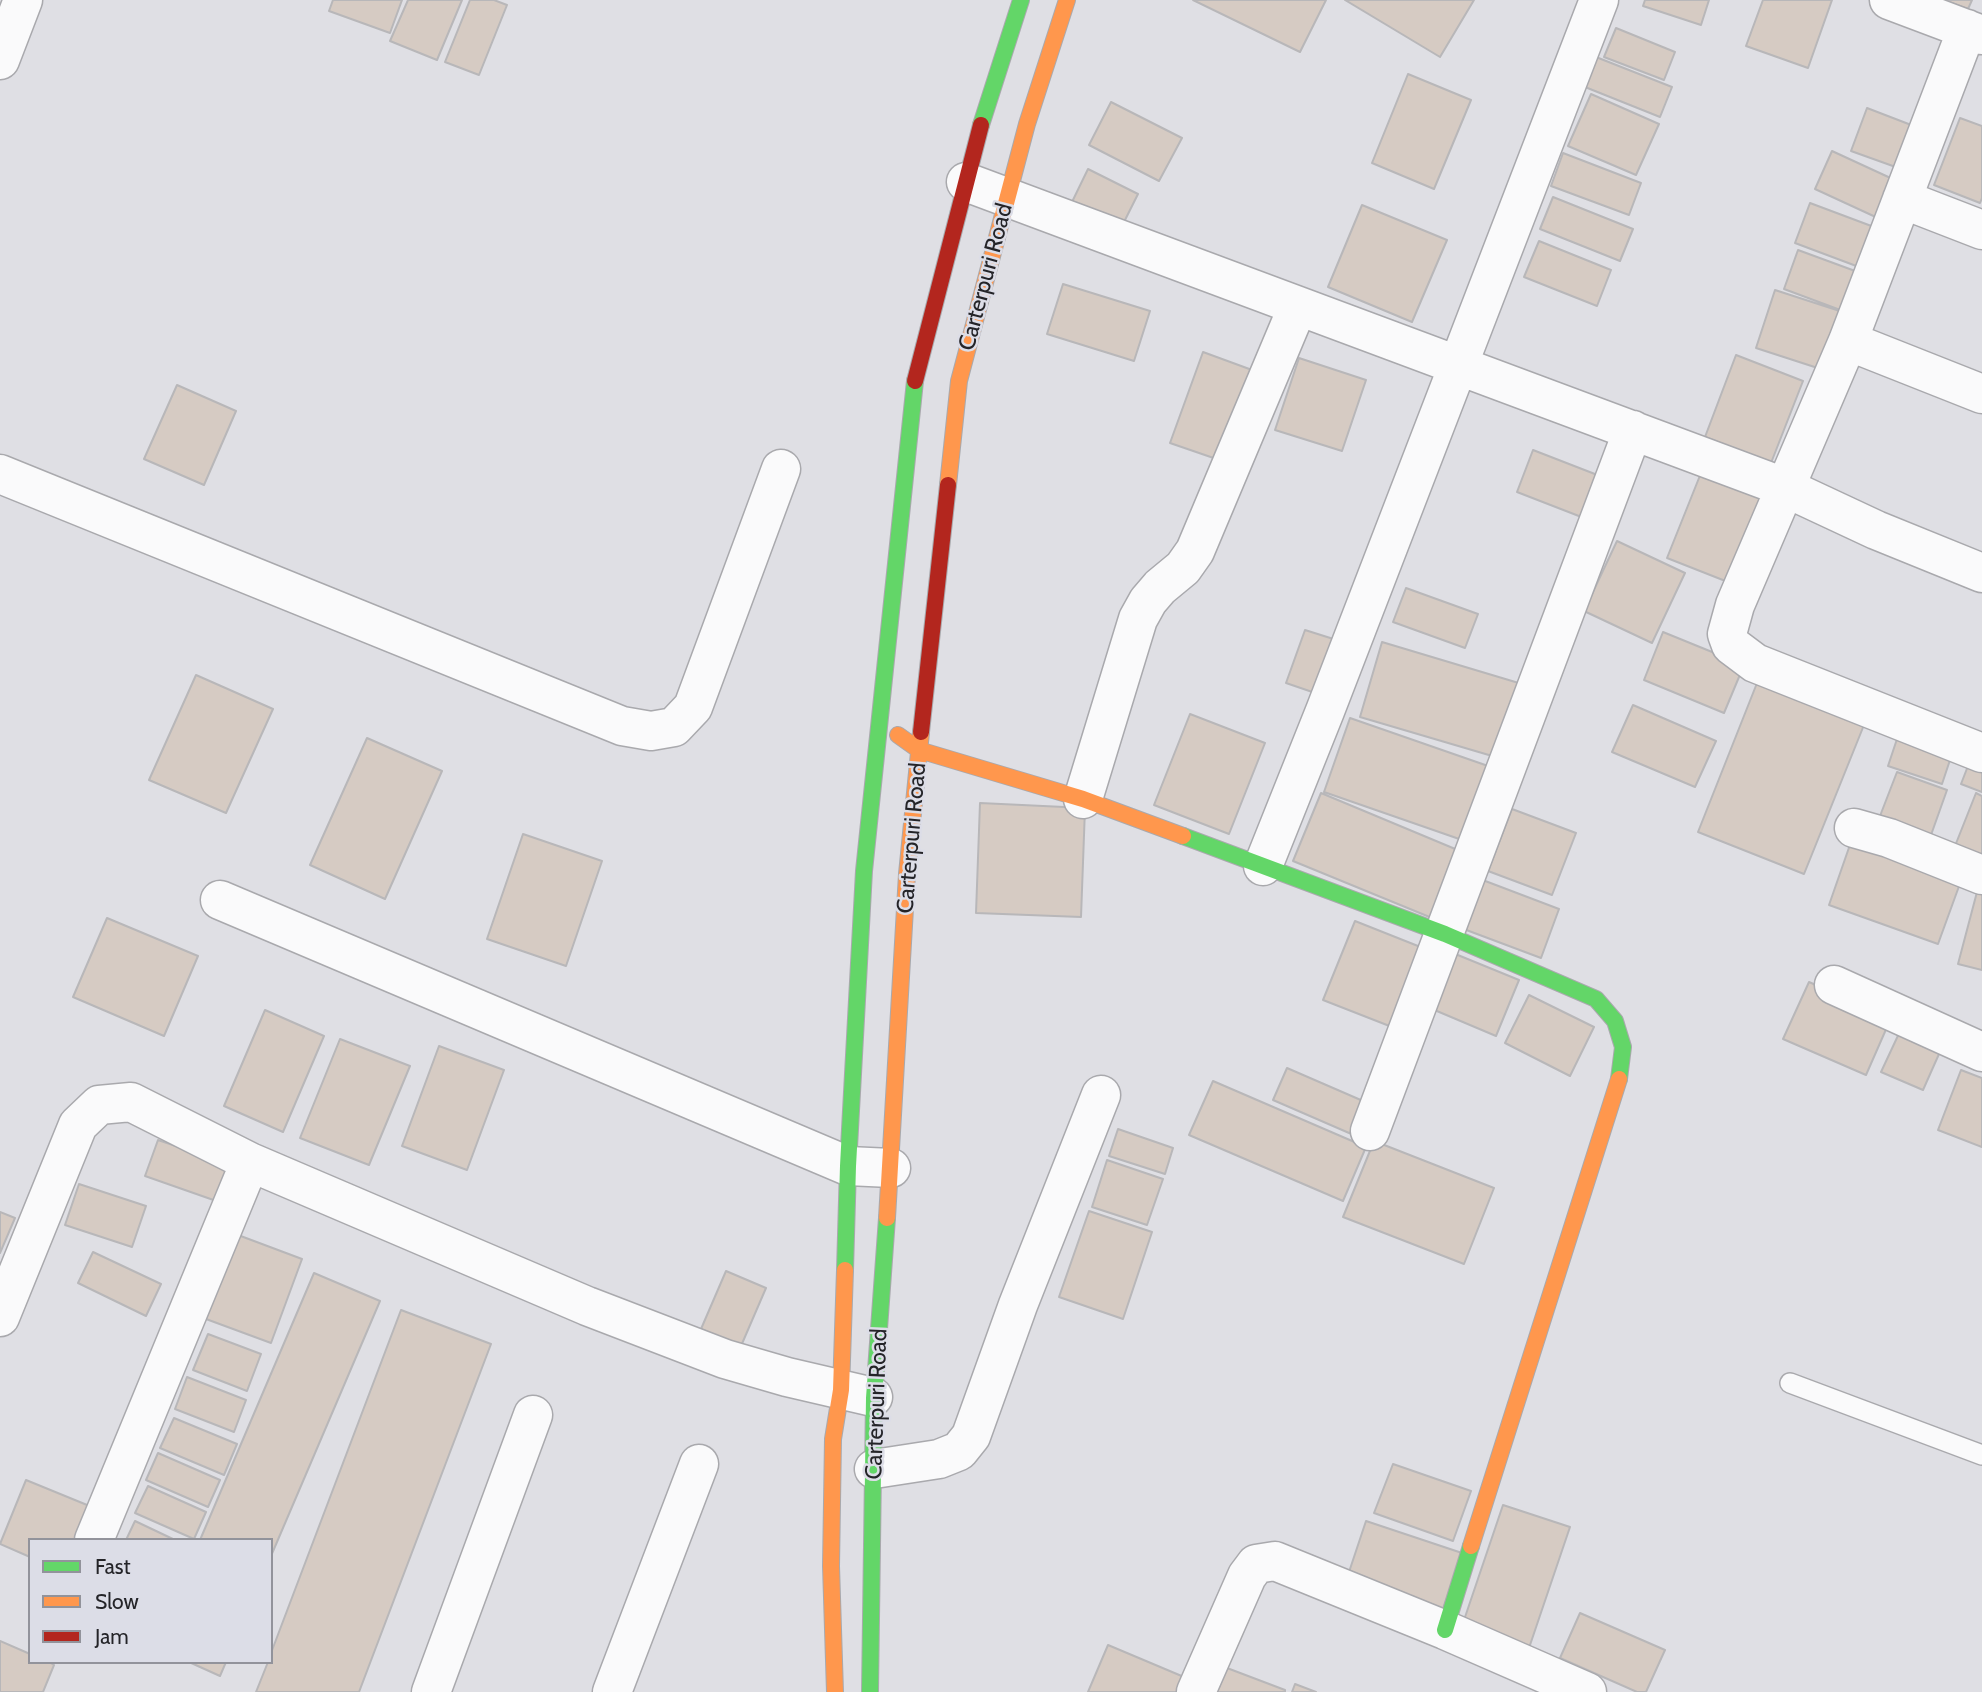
<!DOCTYPE html>
<style>
body{margin:0}
#map{position:relative;width:1982px;height:1692px;overflow:hidden;background:#dfdfe4;font-family:Cabin,sans-serif}
canvas{display:block}
.legend{position:absolute;left:28px;top:1538px;width:245px;height:126px;box-sizing:border-box;background:#dcdde7;border:2px solid #92939b;margin:0;padding:9px 12px;list-style:none;font-size:21px;color:#242428}
.legend li{display:flex;align-items:center;gap:14px;height:35px}
.legend b{width:35px;border:2px solid #92939b}
</style>
<div id="map">
<canvas width="1982" height="1692"></canvas>
<ul class="legend">
<li><b style="height:9px;background:#63d668"></b>Fast</li>
<li><b style="height:9px;background:#ff974d"></b>Slow</li>
<li><b style="height:9px;background:#b3261e"></b>Jam</li>
</ul>
</div>
<script>
const g = document.querySelector('canvas').getContext('2d');
g.lineJoin = 'round';
function fill(path, color) { g.fillStyle = color; g.fill(path, 'evenodd'); }
const shape = rows => new Path2D(rows.map(r => 'M' + r).join(''));
function stroke(path, color, width, dash) { g.strokeStyle = color; g.lineWidth = width; g.lineCap = dash ? 'butt' : 'round'; g.setLineDash(dash || []); g.stroke(path); }
function drawText(font, color, halo, rows, align = 'center') {
  g.font = font + ' Cabin,sans-serif'; g.lineWidth = 5; g.setLineDash([]); g.textBaseline = 'middle'; g.strokeStyle = halo; g.fillStyle = color; for (const [text, x, y, turn = 0] of rows) {
    g.save(); g.translate(x, y); g.rotate((+turn || 0) * Math.PI / 180); g.textAlign = isNaN(turn) ? turn : align; if (halo) g.strokeText(text, 0, 0); g.fillText(text, 0, 0); g.restore();
  }
}
const building = shape([
 [333,0,402,0,390,33,329,11,333,0],
 [408,0,462,0,437,60,390,41,408,0],
 [470,0,494,0,507,5,479,75,445,62,470,0],
 [1193,0,1326,0,1300,52,1193,0],
 [1345,0,1474,0,1440,57,1345,0],
 [1645,0,1709,0,1701,25,1643,6,1645,0],
 [1763,0,1832,0,1808,68,1746,46,1763,0],
 [1944,0,1972,0,1968,9,1944,0],
 [1616,28,1675,52,1664,80,1604,57,1616,28],
 [1596,57,1672,87,1660,117,1585,87,1596,57],
 [1408,74,1471,100,1434,189,1372,163,1408,74],
 [1591,94,1659,124,1636,175,1568,146,1591,94],
 [1111,102,1182,138,1159,181,1089,145,1111,102],
 [1867,108,1919,128,1904,170,1851,151,1867,108],
 [1960,118,1982,126,1982,198,1980,203,1934,185,1960,118],
 [1832,151,1897,181,1880,219,1815,189,1832,151],
 [1563,153,1641,183,1629,215,1551,186,1563,153],
 [1088,169,1138,194,1122,226,1072,202,1088,169],
 [1553,197,1633,229,1620,261,1540,229,1553,197],
 [1810,203,1882,230,1867,270,1795,243,1810,203],
 [1362,205,1447,240,1412,322,1328,287,1362,205],
 [1539,241,1611,270,1597,306,1524,277,1539,241],
 [1798,250,1866,275,1851,314,1784,289,1798,250],
 [1063,284,1150,311,1134,361,1047,334,1063,284],
 [1775,290,1849,314,1830,372,1756,348,1775,290],
 [1203,352,1263,374,1231,464,1170,443,1203,352],
 [1736,355,1803,381,1771,463,1705,437,1736,355],
 [1299,358,1366,380,1342,451,1275,430,1299,358],
 [177,385,236,411,204,485,144,459,177,385],
 [1533,450,1600,476,1584,518,1517,492,1533,450],
 [1703,468,1769,494,1733,584,1667,558,1703,468],
 [1617,541,1685,573,1652,643,1584,611,1617,541],
 [1406,588,1478,614,1465,648,1393,622,1406,588],
 [1305,630,1343,642,1324,696,1286,683,1305,630],
 [1663,632,1744,665,1724,713,1644,680,1663,632],
 [1382,642,1522,684,1499,758,1360,717,1382,642],
 [196,675,273,709,226,813,149,780,196,675],
 [1759,678,1866,720,1804,874,1698,832,1759,678],
 [1633,705,1716,741,1695,787,1612,752,1633,705],
 [1190,714,1265,743,1229,834,1154,805,1190,714],
 [1350,718,1491,767,1465,841,1324,792,1350,718],
 [1901,727,1955,745,1942,784,1888,766,1901,727],
 [367,738,442,771,385,899,310,865,367,738],
 [1973,753,1982,757,1982,792,1961,784,1973,753],
 [1897,772,1947,790,1931,835,1880,816,1897,772],
 [1321,793,1460,851,1432,918,1293,861,1321,793],
 [1976,793,1982,796,1982,858,1955,846,1976,793],
 [980,803,1085,808,1081,917,976,913,980,803],
 [1512,809,1576,833,1552,895,1488,871,1512,809],
 [523,834,602,861,566,966,487,939,523,834],
 [1852,839,1962,878,1938,944,1829,905,1852,839],
 [1480,879,1559,909,1541,958,1461,928,1480,879],
 [1977,892,1982,894,1982,970,1958,964,1977,892],
 [107,918,198,956,164,1036,73,997,107,918],
 [1355,921,1423,948,1392,1027,1323,1000,1355,921],
 [1448,951,1519,980,1496,1036,1425,1006,1448,951],
 [1809,982,1891,1018,1866,1075,1783,1039,1809,982],
 [1529,995,1594,1027,1570,1076,1505,1043,1529,995],
 [265,1010,324,1036,283,1132,224,1106,265,1010],
 [1902,1027,1943,1045,1923,1090,1881,1072,1902,1027],
 [340,1039,410,1066,369,1165,300,1138,340,1039],
 [439,1046,504,1070,467,1170,402,1146,439,1046],
 [1287,1068,1370,1104,1356,1136,1273,1100,1287,1068],
 [1961,1070,1982,1078,1982,1147,1938,1130,1961,1070],
 [1213,1081,1366,1147,1343,1201,1189,1135,1213,1081],
 [1118,1129,1173,1148,1165,1174,1109,1156,1118,1129],
 [158,1140,235,1166,222,1203,145,1176,158,1140],
 [1374,1141,1494,1188,1464,1264,1343,1217,1374,1141],
 [1107,1160,1163,1179,1147,1225,1092,1207,1107,1160],
 [79,1184,146,1206,132,1247,65,1225,79,1184],
 [1089,1211,1152,1232,1123,1319,1059,1297,1089,1211],
 [0,1212,15,1218,0,1253,0,1212],
 [238,1235,302,1259,271,1343,206,1319,238,1235],
 [93,1252,161,1284,146,1316,78,1283,93,1252],
 [726,1271,766,1288,741,1346,701,1329,726,1271],
 [314,1273,380,1301,271,1556,271,1540,200,1540,314,1273],
 [401,1310,491,1344,359,1692,256,1692,268,1662,271,1662,271,1653,401,1310],
 [208,1334,261,1354,247,1391,193,1370,208,1334],
 [187,1377,246,1400,234,1432,175,1409,187,1377],
 [174,1418,237,1444,224,1475,160,1448,174,1418],
 [158,1453,220,1480,208,1507,146,1480,158,1453],
 [1393,1464,1471,1491,1453,1541,1374,1513,1393,1464],
 [26,1480,92,1507,78,1540,30,1540,30,1557,0,1544,26,1480],
 [148,1486,206,1512,194,1539,135,1513,148,1486],
 [1503,1505,1570,1527,1529,1648,1462,1626,1503,1505],
 [135,1521,175,1540,126,1540,135,1521],
 [1366,1521,1462,1553,1443,1610,1347,1578,1366,1521],
 [1580,1613,1665,1650,1646,1692,1637,1692,1560,1658,1580,1613],
 [0,1641,30,1654,30,1662,49,1662,54,1665,43,1692,0,1692,0,1641],
 [1108,1645,1184,1677,1177,1692,1088,1692,1108,1645],
 [189,1662,226,1662,220,1676,189,1662],
 [1227,1668,1285,1690,1285,1692,1217,1692,1227,1668],
 [1295,1684,1316,1692,1292,1692,1295,1684]
]);
fill(building, '#d6cbc3');
stroke(building, '#b8b7b9', 2);
const lane = shape([
 [1790,1383,1982,1455]
]);
const street = shape([
 [1889,0,1982,35],
 [1967,29,1848,341,1735,605,1727,634,1731,645,1755,663,1982,753],
 [0,60,23,0],
 [966,182,1784,487,1876,530,1982,573],
 [1902,199,1982,230],
 [1848,341,1982,394],
 [0,474,622,726,651,731,674,727,693,707,781,469],
 [1083,799,1138,619,1148,601,1160,587,1183,568,1195,551,1298,306],
 [1854,828,1889,838,1982,875],
 [1263,866,1325,711,1599,0],
 [220,900,848,1166,891,1168],
 [1834,985,1982,1052],
 [1370,1131,1633,430],
 [0,1317,78,1125,99,1105,131,1102,250,1162,587,1306,725,1359,787,1377,873,1397],
 [874,1469,939,1459,959,1451,971,1436,1018,1305,1101,1095],
 [94,1540,250,1162],
 [431,1692,533,1415],
 [612,1692,699,1464],
 [1196,1692,1247,1576,1256,1564,1275,1561,1445,1630,1587,1692]
]);
const fast = shape([
 [981,125,1021,0],
 [1183,836,1445,934,1596,999,1615,1021,1623,1047,1619,1079],
 [845,1270,848,1166,864,871,915,381],
 [1445,1630,1471,1546],
 [870,1692,874,1398,887,1218]
]);
const slow = shape([
 [948,485,959,381,1027,124,1067,0],
 [898,735,919,750,1083,799,1183,836],
 [887,1218,907,874,921,732],
 [1471,1546,1619,1079],
 [835,1692,831,1566,833,1439,841,1390,845,1270]
]);
const jam = shape([
 [915,381,981,125],
 [921,732,948,485]
]);
stroke(lane, '#a9a9ad', 22);
stroke(street, '#a9a9ad', 41);
stroke(fast, '#a9a9ad', 18);
stroke(slow, '#a9a9ad', 18);
stroke(jam, '#a9a9ad', 18);
stroke(lane, '#fafafb', 19);
stroke(street, '#fafafb', 38);
stroke(fast, '#63d668', 16);
stroke(slow, '#ff974d', 16);
stroke(jam, '#b3261e', 16);
drawText('23px', '#242428', '#dcdde7', [
 ["Carterpuri Road",986,277,-75],
 ["Carterpuri Road",912,838,-85],
 ["Carterpuri Road",877,1404,-88]
]);
</script>
